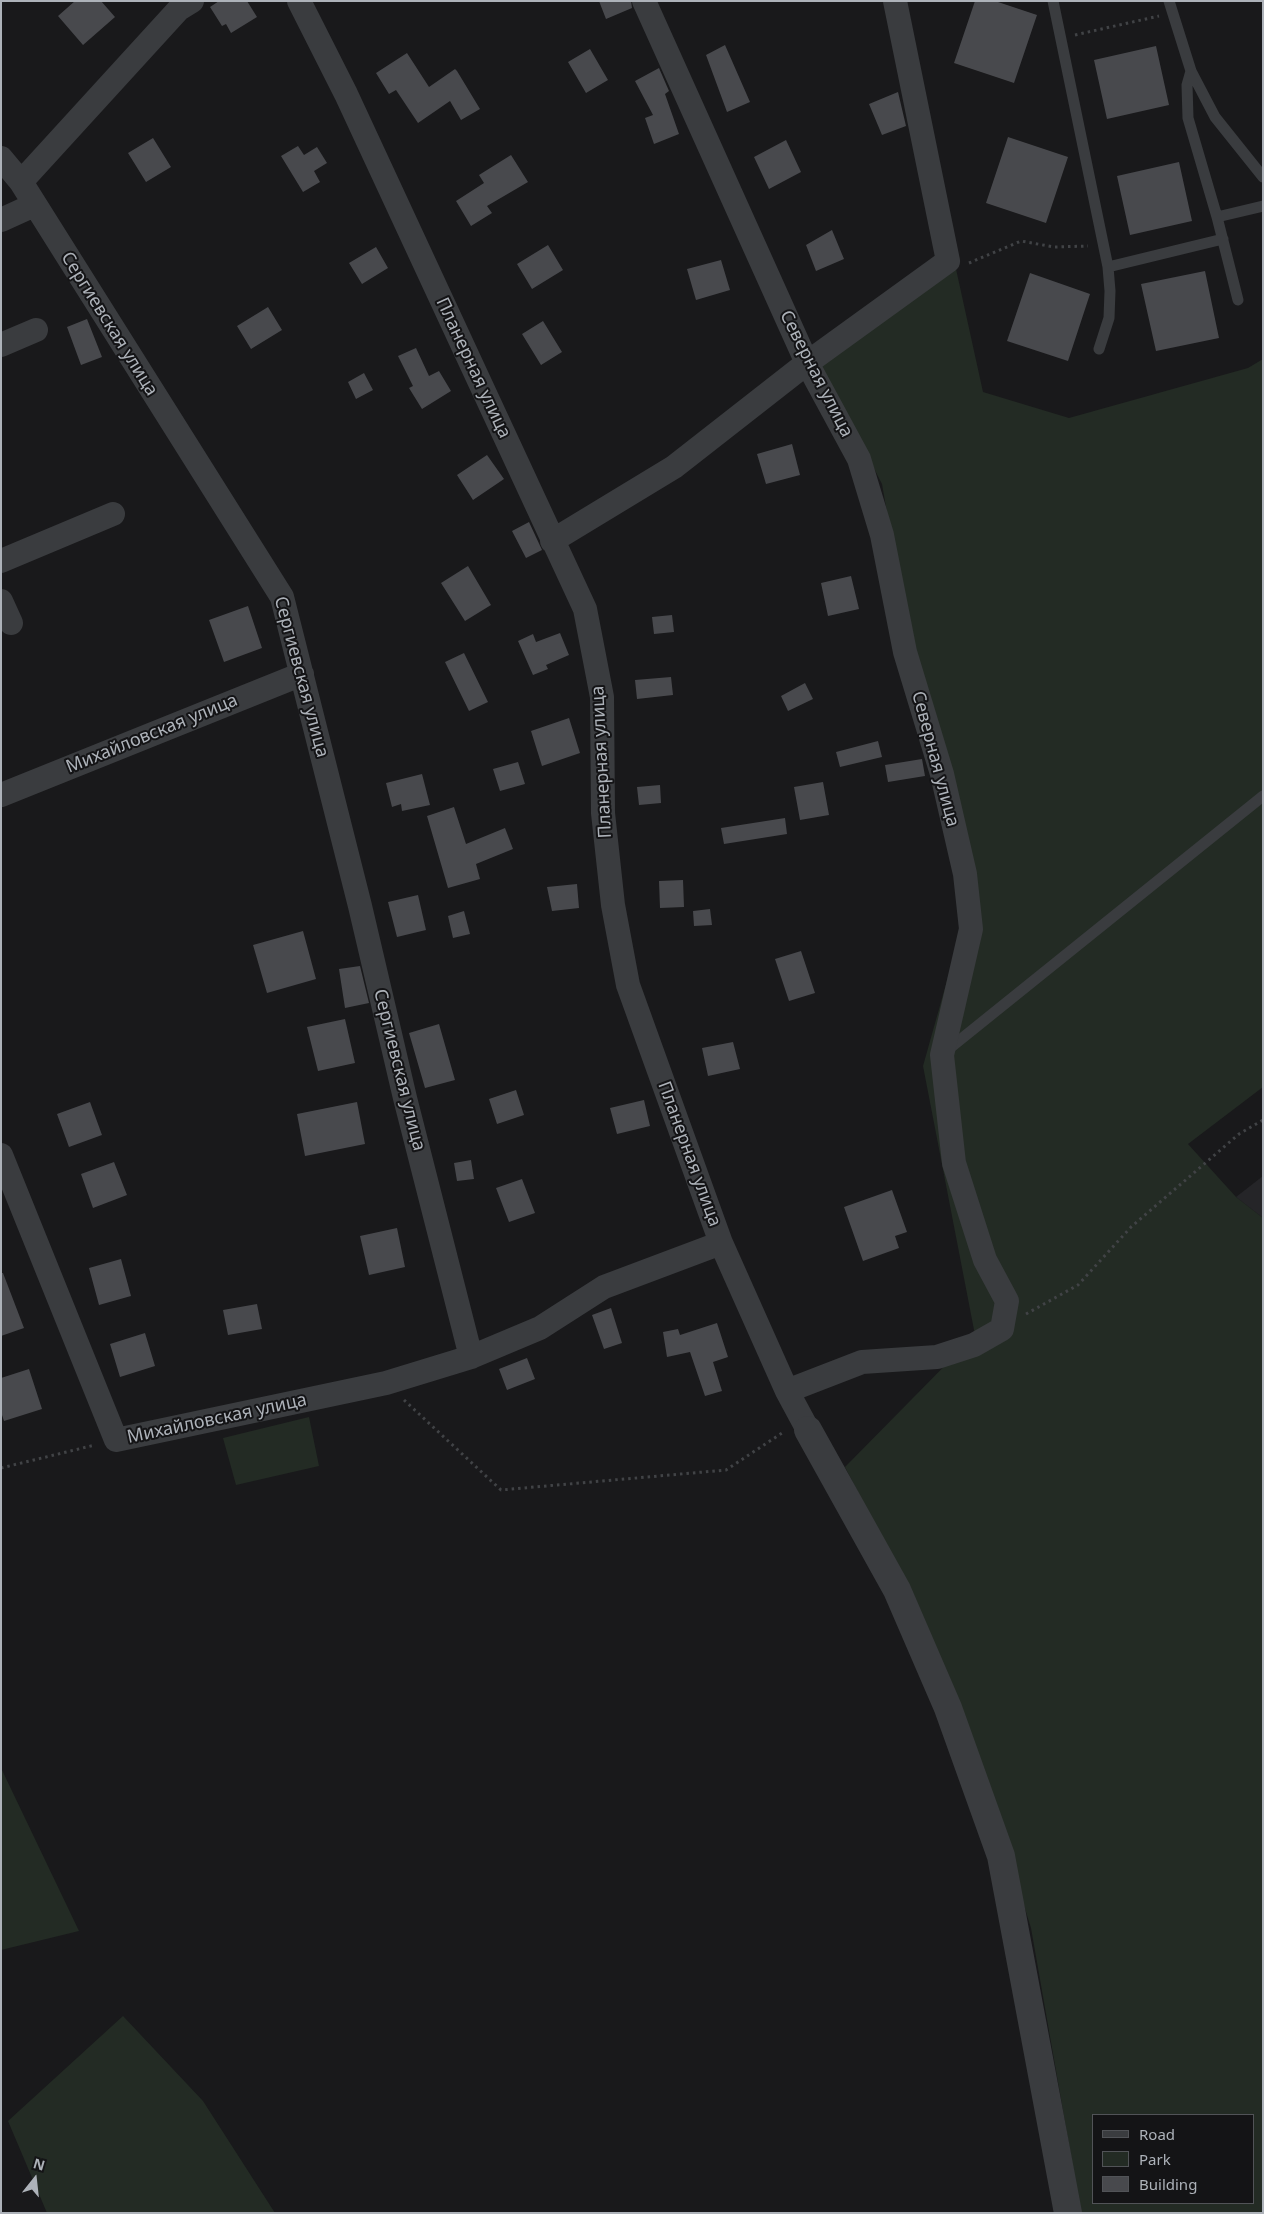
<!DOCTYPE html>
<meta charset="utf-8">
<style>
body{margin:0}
#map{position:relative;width:1264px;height:2214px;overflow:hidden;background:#19191b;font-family:"Noto Sans",sans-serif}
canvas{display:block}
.frame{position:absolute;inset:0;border:2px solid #adb2b9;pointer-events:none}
.legend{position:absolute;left:1092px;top:2114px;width:162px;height:90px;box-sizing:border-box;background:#141416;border:1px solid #515357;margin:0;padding:6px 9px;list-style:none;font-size:15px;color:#adb2b9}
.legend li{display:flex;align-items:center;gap:10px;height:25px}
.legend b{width:25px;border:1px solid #515357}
.north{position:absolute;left:10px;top:2154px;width:50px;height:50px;-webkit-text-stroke:4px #141416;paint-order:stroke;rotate:16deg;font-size:14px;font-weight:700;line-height:20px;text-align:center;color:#adb2b9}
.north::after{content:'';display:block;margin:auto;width:18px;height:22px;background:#adb2b9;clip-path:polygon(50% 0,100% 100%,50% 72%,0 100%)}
</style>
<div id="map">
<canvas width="1264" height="2214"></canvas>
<div class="frame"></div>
<ul class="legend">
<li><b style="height:6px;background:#3a3c3f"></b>Road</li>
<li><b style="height:14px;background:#232b24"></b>Park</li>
<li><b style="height:14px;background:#48494d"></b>Building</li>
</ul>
<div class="north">N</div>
</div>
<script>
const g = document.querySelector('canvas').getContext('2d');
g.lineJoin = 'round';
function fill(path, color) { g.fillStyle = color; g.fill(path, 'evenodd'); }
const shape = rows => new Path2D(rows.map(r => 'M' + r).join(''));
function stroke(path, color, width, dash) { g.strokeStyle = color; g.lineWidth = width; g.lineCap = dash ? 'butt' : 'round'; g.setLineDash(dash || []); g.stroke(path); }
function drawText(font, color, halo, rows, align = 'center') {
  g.font = font + ' "Noto Sans",sans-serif'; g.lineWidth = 4; g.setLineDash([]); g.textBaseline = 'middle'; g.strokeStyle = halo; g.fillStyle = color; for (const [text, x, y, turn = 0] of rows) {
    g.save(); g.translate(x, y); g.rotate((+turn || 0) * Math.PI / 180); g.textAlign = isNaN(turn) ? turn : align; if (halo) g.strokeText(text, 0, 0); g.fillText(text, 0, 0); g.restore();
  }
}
fill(shape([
 [1263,1176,1263,1218,1236,1197]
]), '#252528');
fill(shape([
 [956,269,983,392,1069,418,1248,368,1263,359,1263,1087,1188,1144,1236,1197,1263,1218,1263,2213,1081,2213,1031,1928,977,1754,904,1582,845,1467,975,1335,923,1066,948,977,966,981,976,933,910,644,882,484,820,363],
 [1093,2115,1253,2115,1253,2203,1093,2203],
 [309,1417,319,1466,236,1485,223,1438],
 [1,1768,79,1931,1,1950],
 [123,2016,203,2101,275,2213,47,2213,8,2121]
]), '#232b24');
fill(shape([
 [75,1,101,1,115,17,83,45,58,16],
 [219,1,247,1,257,17,231,33,226,24,222,26,210,7],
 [599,1,631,1,632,8,606,19],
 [975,1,995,1,1037,15,1014,83,954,63],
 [725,45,750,102,727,112,706,55],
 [1156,46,1169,105,1107,119,1094,60],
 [590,49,608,80,586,93,568,62],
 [407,53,429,87,455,69,457,71,480,109,461,120,450,101,418,123,396,90,389,94,376,73],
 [659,68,669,91,665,94,679,134,654,144,645,118,653,115,635,81],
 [898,92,906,126,882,135,869,104],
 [1008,137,1068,157,1046,223,986,203],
 [153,138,171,167,146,182,128,153],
 [786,140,801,172,769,189,754,157],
 [298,146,304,155,317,147,327,163,314,171,320,182,303,192,281,156],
 [511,155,528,182,487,206,492,213,471,226,456,201,484,183,479,175],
 [1179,162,1192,221,1130,235,1117,176],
 [832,230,844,259,816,271,806,245],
 [548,245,563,270,532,289,517,264],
 [376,247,388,268,362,284,349,263],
 [721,260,730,290,696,300,687,269],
 [1205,271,1219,338,1156,351,1141,284],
 [1030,273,1090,294,1068,361,1007,341],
 [268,307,282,330,251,349,237,326],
 [87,319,102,357,81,365,67,327],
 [543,321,562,352,541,365,522,334],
 [416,348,429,376,439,371,451,391,422,409,409,388,413,386,398,356],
 [364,373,373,390,356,399,348,382],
 [792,444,800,475,766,484,757,454],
 [487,455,504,479,473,500,457,475],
 [529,522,542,550,526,558,512,531],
 [468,566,491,605,465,621,441,583],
 [851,576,859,609,828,616,821,583],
 [248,606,262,648,224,662,209,620],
 [672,615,674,632,654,634,652,617],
 [560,633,569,655,546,665,548,669,533,675,518,641,533,634,536,642],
 [464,653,488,702,469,711,445,662],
 [671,677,673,695,637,699,635,680],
 [805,683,813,699,788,711,781,696],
 [569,718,580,753,542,766,531,731],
 [878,741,882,757,840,767,836,752],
 [922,759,925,776,888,782,885,765],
 [518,762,525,784,500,791,493,769],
 [422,774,430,805,402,811,401,804,392,807,386,783],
 [823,782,829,815,800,820,794,787],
 [660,785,661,803,639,805,637,787],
 [454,807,466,844,505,828,513,849,476,864,480,879,448,888,427,816],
 [785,818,787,834,724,844,721,828],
 [683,880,684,907,660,908,659,881],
 [577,884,579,908,552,911,547,887],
 [418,895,426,930,397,937,388,902],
 [710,909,712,925,694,926,693,911],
 [464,911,470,934,453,938,448,916],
 [303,931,316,979,267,993,253,945],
 [801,951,815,993,789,1001,775,959],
 [360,966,369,1003,345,1008,339,969],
 [345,1019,355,1063,318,1071,307,1027],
 [439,1024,455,1080,425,1088,409,1033],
 [733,1042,740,1069,708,1076,702,1048],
 [516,1090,524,1115,497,1124,489,1099],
 [644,1100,650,1126,617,1134,610,1108],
 [90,1102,102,1135,69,1147,57,1114],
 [357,1102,365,1144,305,1156,297,1114],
 [471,1160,474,1179,457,1181,454,1163],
 [114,1162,127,1195,93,1208,81,1174],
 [522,1179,535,1213,509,1222,496,1188],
 [892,1190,907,1232,895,1236,899,1248,863,1261,844,1207],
 [397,1228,405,1267,369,1275,360,1236],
 [121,1259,131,1296,99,1305,89,1268],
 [1,1273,3,1273,24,1328,1,1336],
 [257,1304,262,1329,228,1335,223,1310],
 [611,1308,622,1343,604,1349,592,1315],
 [717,1323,728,1357,713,1362,722,1391,705,1396,690,1352,667,1357,663,1332,678,1329,680,1335],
 [145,1333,155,1366,120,1377,110,1344],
 [527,1358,535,1379,507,1390,499,1369],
 [29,1369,42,1409,4,1421,1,1412,1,1378]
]), '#48494d');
stroke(shape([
 [1075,35,1159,16],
 [969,263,1021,241,1054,247,1088,246],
 [1026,1314,1078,1285,1131,1227,1239,1134,1263,1120],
 [404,1400,501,1490,726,1470,785,1431],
 [1,1468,95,1445]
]), '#414346', 3, [2.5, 4]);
stroke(shape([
 [1053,1,1108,267,1110,291,1109,318,1099,349],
 [1169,1,1191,71,1187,85,1188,118,1217,217,1238,300],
 [1191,71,1215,117,1263,177],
 [1217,217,1263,206],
 [1108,267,1223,239],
 [945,1052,1263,796]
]), '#3a3c3f', 11);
stroke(shape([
 [192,1,179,9,21,182,282,597,360,906,405,1098,471,1357],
 [299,1,346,94,585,609,602,697,603,813,613,905,628,985,721,1243,787,1391,808,1430],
 [644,1,807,363,859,459,882,535,905,652,942,774,965,874,971,929,942,1055,954,1163,985,1260,1007,1301,1002,1329,974,1345,937,1357,862,1362,787,1391],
 [1,158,21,182],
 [1,220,34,205],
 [1,345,36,330],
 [552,541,674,467,807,363,948,261,895,1],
 [1,561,113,514],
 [1,601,11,623],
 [1,795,302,674],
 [1,1155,116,1440,386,1383,471,1357,540,1328,604,1287,721,1243]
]), '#3a3c3f', 24);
stroke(shape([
 [808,1430,897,1590,948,1708,1001,1856,1068,2213]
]), '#3a3c3f', 28);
drawText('18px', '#adb2b9', '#141416', [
 ["Сергиевская улица",109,324,58],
 ["Планерная улица",473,368,65],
 ["Северная улица",816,374,63],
 ["Сергиевская улица",301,677,75],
 ["Михайловская улица",152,734,-22],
 ["Северная улица",935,759,75],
 ["Планерная улица",602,762,-93],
 ["Сергиевская улица",399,1070,76],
 ["Планерная улица",689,1154,70],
 ["Михайловская улица",217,1419,-12]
]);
</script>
